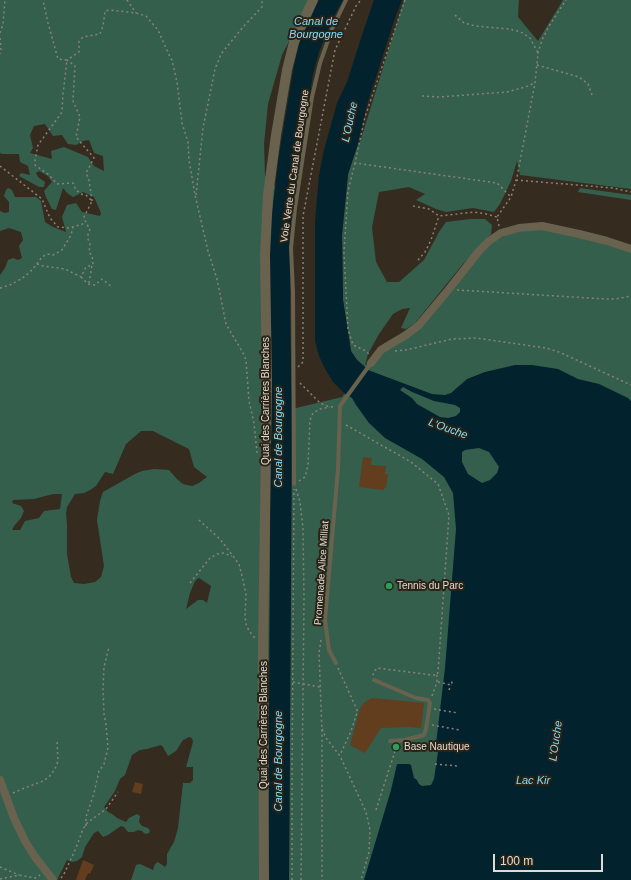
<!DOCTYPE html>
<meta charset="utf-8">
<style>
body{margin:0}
#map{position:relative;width:631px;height:880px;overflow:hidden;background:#352c1f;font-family:Helvetica,sans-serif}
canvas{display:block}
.scale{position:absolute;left:493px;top:854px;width:110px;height:18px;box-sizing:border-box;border:2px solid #e0dbd3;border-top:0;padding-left:5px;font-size:12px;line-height:14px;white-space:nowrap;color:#e0dbd3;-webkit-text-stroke:3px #2b2316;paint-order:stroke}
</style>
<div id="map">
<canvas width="631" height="880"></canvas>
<div class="scale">100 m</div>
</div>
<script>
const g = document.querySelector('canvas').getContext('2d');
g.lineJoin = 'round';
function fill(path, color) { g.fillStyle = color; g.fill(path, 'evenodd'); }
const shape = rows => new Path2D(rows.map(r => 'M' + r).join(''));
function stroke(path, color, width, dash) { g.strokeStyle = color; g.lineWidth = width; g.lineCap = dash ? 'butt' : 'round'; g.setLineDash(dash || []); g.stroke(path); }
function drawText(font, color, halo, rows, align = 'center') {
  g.font = font + ' Helvetica,sans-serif'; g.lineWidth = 4; g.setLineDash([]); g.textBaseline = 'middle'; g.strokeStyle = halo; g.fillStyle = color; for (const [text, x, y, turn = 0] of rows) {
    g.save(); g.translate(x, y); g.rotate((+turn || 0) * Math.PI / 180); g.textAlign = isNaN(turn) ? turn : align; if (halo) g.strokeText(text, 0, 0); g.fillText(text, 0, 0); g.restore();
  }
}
fill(shape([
 [0,0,310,0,282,55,268,104,264,144,265,176,275,186,268,248,271,402,268,880,131,880,136,865,140,864,153,870,155,864,158,862,165,867,167,864,167,854,174,842,178,828,183,783,190,783,193,780,193,767,186,767,193,742,192,738,189,737,183,740,176,751,168,756,163,747,161,745,147,749,140,750,132,755,125,775,120,779,115,791,104,807,108,812,112,814,117,818,126,822,129,818,137,814,140,816,139,822,142,826,148,828,150,831,149,833,145,834,142,831,138,830,134,832,128,832,124,827,121,826,108,835,103,837,98,831,94,833,85,847,82,857,77,861,72,862,67,860,57,880,0,880,0,275,5,268,8,260,13,258,18,260,22,258,19,246,23,240,21,232,9,228,0,231,0,211,5,213,9,212,9,202,4,196,6,190,8,188,12,190,15,197,36,197,41,201,45,222,53,227,66,232,62,217,67,205,76,203,82,212,100,216,101,213,94,197,83,192,73,197,67,193,63,188,56,210,52,209,46,197,44,191,52,182,48,176,39,171,36,173,38,177,45,182,44,187,39,187,19,176,21,173,30,175,28,166,20,162,19,154,2,154,0,153],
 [45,124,53,136,62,135,68,144,76,145,83,141,89,140,94,153,103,156,104,171,94,166,88,157,64,147,51,151,52,159,30,153,33,148,30,135,34,126],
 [141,431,153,431,189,449,194,467,207,477,199,483,192,486,183,484,177,479,169,470,154,469,142,471,135,474,103,492,100,501,97,520,104,566,101,577,95,582,84,584,74,583,71,577,67,554,67,525,66,514,67,507,75,494,84,493,90,490,96,486,105,472,113,474,126,444],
 [53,494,62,494,60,509,44,511,39,518,25,521,20,530,12,530,14,526,21,518,24,511,21,506,12,503,13,500,34,499],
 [199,578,211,586,207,603,203,600,198,600,186,609,190,593,195,581],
 [404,0,519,0,518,17,538,41,563,0,631,0,631,189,520,175,517,161,511,181,500,204,494,212,473,208,446,212,436,209,416,200,425,194,409,187,379,192,372,227,376,262,387,282,399,282,424,260,439,232,446,222,470,219,485,219,492,225,491,234,462,265,415,323,406,329,401,328,410,308,402,309,393,314,379,334,368,354,365,365,412,334,489,244,510,233,543,229,576,236,631,252,631,880,289,880,292,409,342,397,364,366,357,360,351,351,343,300,342,235,348,174,357,147,360,142],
 [580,188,631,195,631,200,578,192]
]), '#345f4d');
fill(shape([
 [319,0,343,0,333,18,325,37,319,52,313,74,295,189,290,234,290,321,292,409,289,880,268,880,271,402,268,248,279,155,294,65,302,33,309,18],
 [374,0,402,0,395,18,367,105,357,147,348,174,342,235,343,300,351,351,357,360,364,366,368,370,432,394,445,395,451,393,467,379,485,372,515,365,532,365,558,369,578,379,599,384,628,398,631,401,631,880,364,880,391,790,397,764,409,764,411,765,414,778,417,780,419,784,422,786,431,785,434,779,439,745,436,744,445,668,456,529,453,493,444,477,422,459,385,438,369,423,356,405,352,398,345,394,333,382,324,367,319,356,315,341,315,221,319,175,324,150,337,103,347,82,364,29],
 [403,387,412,392,434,401,455,405,460,408,460,412,456,416,448,418,440,417,417,404,412,398,400,390],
 [479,448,489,452,499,467,497,473,490,480,482,483,468,474,462,462,462,452,465,450]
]), '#02232d');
fill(shape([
 [363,457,372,458,371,465,386,466,385,474,388,474,386,488,384,488,384,490,359,487],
 [372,698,424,703,421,728,408,727,381,728,365,753,350,745,360,708,365,702],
 [135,782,143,784,141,794,132,792],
 [83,860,94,865,90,874,88,873,85,880,76,880]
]), '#623d1e');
stroke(shape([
 [127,0,136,13],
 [405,0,365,117,355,163,497,183,511,197],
 [455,15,464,23,475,26,509,29,521,32,530,38,538,53],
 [0,33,3,24,5,0],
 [0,38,1,48,0,54],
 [537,65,579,77,588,84,592,95],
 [422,96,439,97,507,92,525,87,535,83],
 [355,163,348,191,344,252,348,329,353,345,364,350,369,354],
 [0,166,42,199,50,218,58,227,69,228,86,223],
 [516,180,613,188,631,192],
 [196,195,203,128,215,69,221,54,243,27,262,7,262,0],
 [92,201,89,180,86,173,94,158,76,137,80,117,73,101,75,66,67,60,79,52,79,41,83,37,100,34,103,26,105,11,110,10,136,13,146,16,158,30,170,57,172,60,177,82,182,123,188,142,189,160,195,195,208,251,217,279,226,324,243,353,246,360,249,401,254,423,257,453],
 [413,206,429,209,439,216,474,212,486,214,497,217],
 [499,226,497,217,511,197,517,177,535,83,538,53,542,40,549,26,566,0],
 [418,260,425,252,431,240,439,216],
 [37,264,42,257,47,254,53,255,62,250,71,235,73,227],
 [81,277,88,284,95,285,102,279,112,287],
 [89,283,92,265],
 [0,288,10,285,21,279,29,273,37,264,43,266,65,269,81,277,86,267,92,265,93,263,92,256,89,252,90,244,88,239,88,235,90,229,86,223,84,217,92,201,86,195,81,194,76,190,73,183,57,184,49,175,35,165,35,161,38,145,62,112,63,94,67,60,58,59,48,23,43,0],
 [457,290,606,299,615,299,631,296],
 [395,351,406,350,452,339,476,338,546,348,559,352,631,385],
 [298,367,303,362,303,216,335,50,356,6,361,0],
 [300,383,320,403,327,406,333,407],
 [346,425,411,462,438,484,449,515,438,672,437,675,432,675,377,668,374,672,373,675],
 [299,481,305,477,308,465,310,420,313,413,320,409,330,407],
 [296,489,300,502,303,528,304,600,301,880],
 [199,520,220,539,239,564,243,580,246,594,245,616,246,624,249,631,255,638],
 [190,583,210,558,217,554,223,553,232,556],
 [321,640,319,653,322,732,322,880],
 [338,668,357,710,357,713,351,731,340,755],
 [293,682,320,687],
 [438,682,451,685,453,679],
 [449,690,451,685],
 [432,696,437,682,437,675],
 [434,709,458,713],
 [432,725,460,730],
 [322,729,326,738,340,756,366,812,370,830,369,852,361,880],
 [435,764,457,766],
 [13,793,22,789,43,781,49,777,55,769,58,761,57,740],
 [376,810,397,745],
 [86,826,86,817,94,793,99,771,104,764,108,748,106,725,104,714,103,689,104,667,109,647],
 [0,867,19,875],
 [61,878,64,874,76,848,83,829,87,823,106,809,118,792],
 [0,879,19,875,35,878,40,875],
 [292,880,292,778,294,489]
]), '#8a8378', 1.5, [2, 3]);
stroke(shape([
 [294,484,293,292,291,248,295,208,312,97,320,63,332,29,346,0],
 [336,663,329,650,325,620,338,469,340,406,371,363],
 [374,680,416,698,428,700,430,703,426,729,424,735,405,740,390,741]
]), '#69624f', 4);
stroke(shape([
 [371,363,381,350,406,335,419,325,449,289,479,251,489,241,501,233,519,228,542,226,579,234,607,241,631,249],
 [0,780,14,818,25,841,35,857,53,880]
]), '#69624f', 8);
stroke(shape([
 [264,880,263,643,267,384,265,255,268,195,276,135,287,70,294,42,313,0]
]), '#69624f', 10);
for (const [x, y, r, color] of [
 [389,586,4,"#2e9e5b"],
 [396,747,4,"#2e9e5b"]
]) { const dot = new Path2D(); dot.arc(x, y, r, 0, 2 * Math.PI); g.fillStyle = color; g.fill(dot); stroke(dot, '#2b2316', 1.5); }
drawText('10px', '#e0dbd3', '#2b2316', [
 ["Voie Verte du Canal de Bourgogne",295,166,-82],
 ["Quai des Carrières Blanches",266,401,-90],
 ["Promenade Alice Milliat",322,573,-86],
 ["Quai des Carrières Blanches",264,725,-90]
]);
drawText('10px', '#e0dbd3', '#2b2316', [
 ["Tennis du Parc",397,586],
 ["Base Nautique",404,747]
], 'left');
drawText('italic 11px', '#81defd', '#2b2316', [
 ["Canal de",316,22],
 ["Bourgogne",316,35],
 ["L'Ouche",350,122,-78],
 ["L'Ouche",448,429,20],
 ["Canal de Bourgogne",279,437,-90],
 ["L'Ouche",556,741,-82],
 ["Canal de Bourgogne",279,761,-90],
 ["Lac Kir",533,781]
]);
</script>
